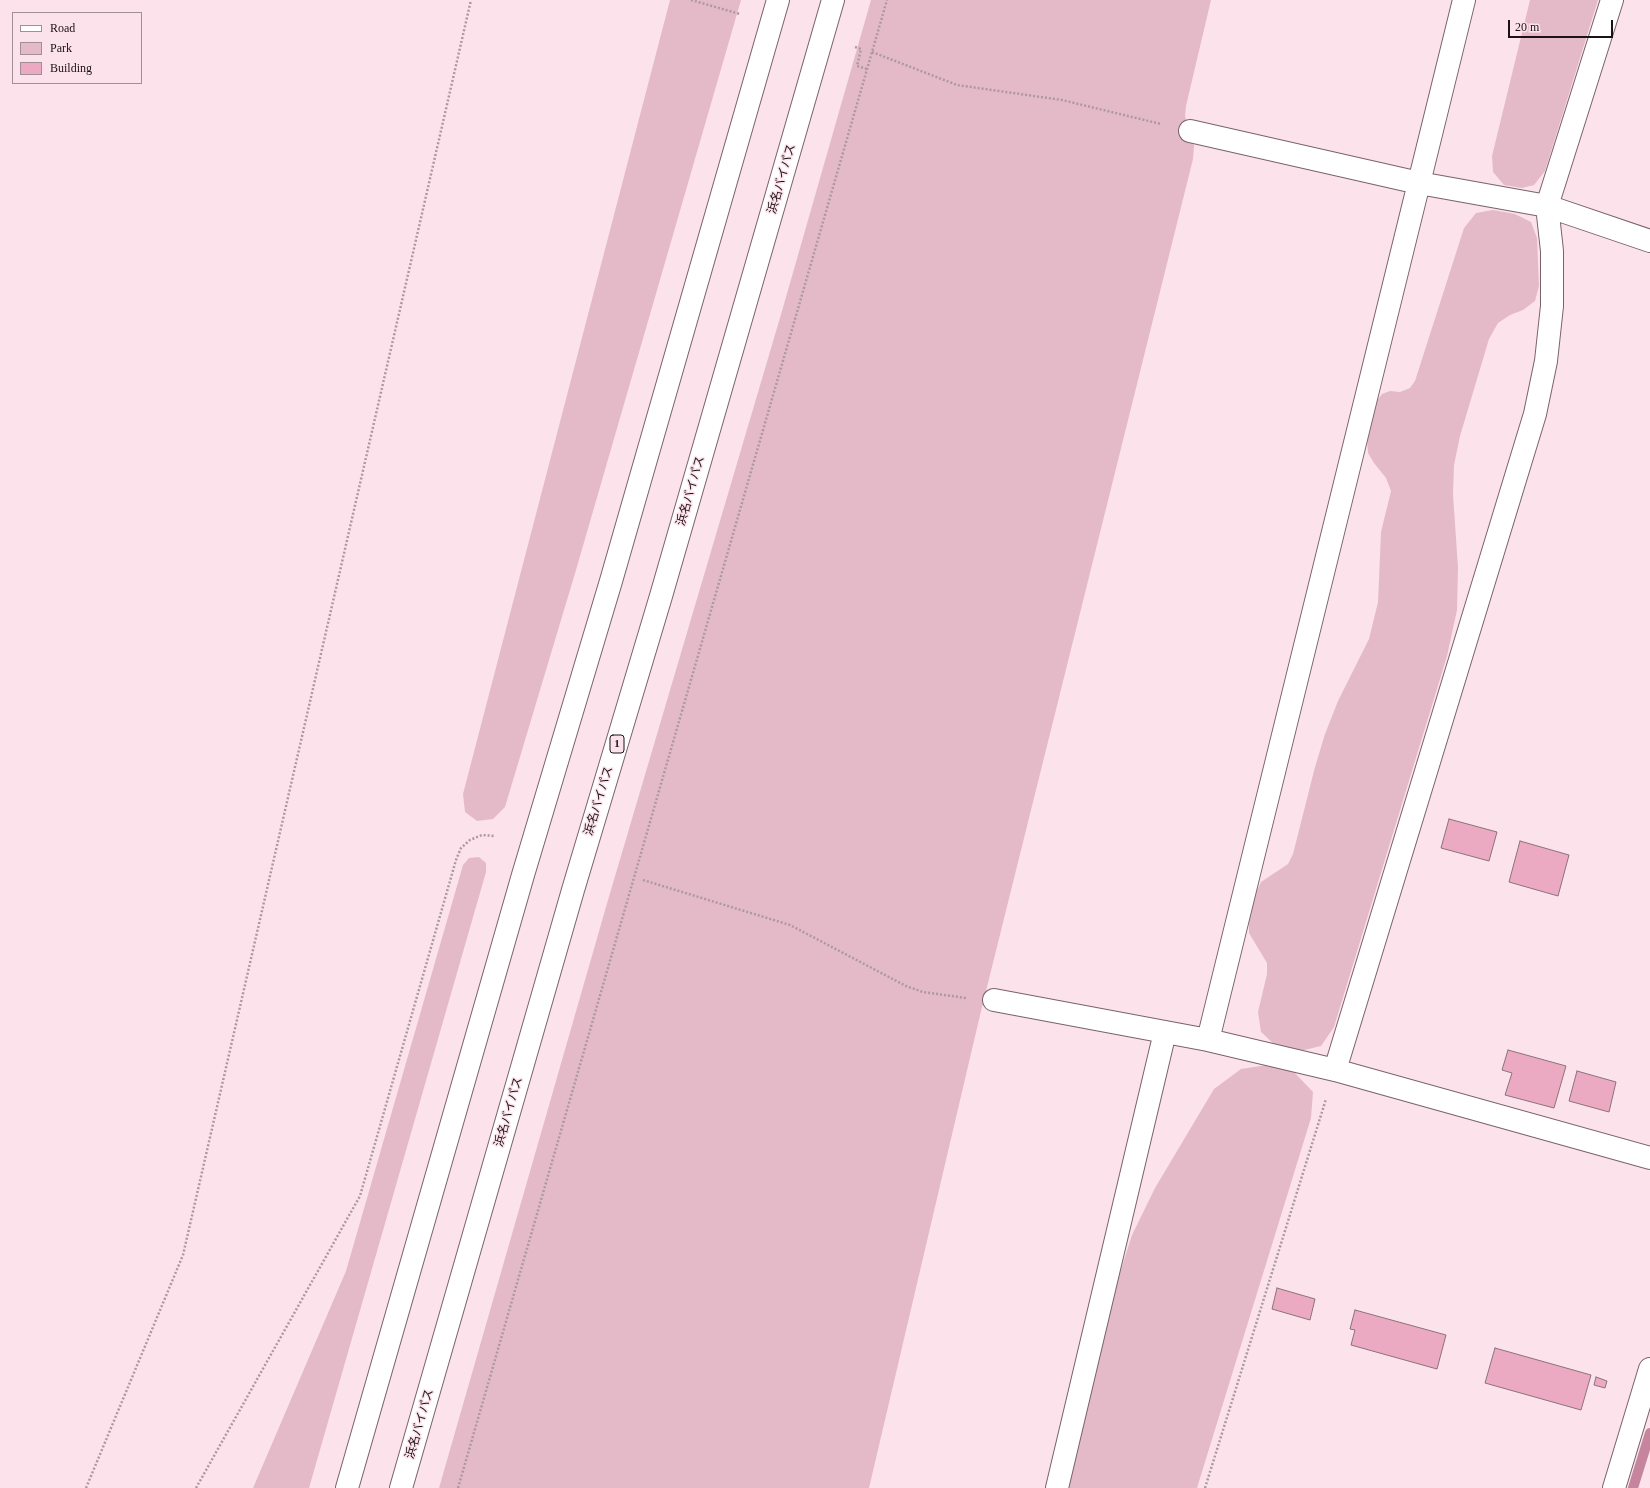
<!DOCTYPE html>
<meta charset="utf-8">
<style>
body{margin:0}
#map{position:relative;width:1650px;height:1488px;overflow:hidden;background:#fce2eb;font-family:"Times New Roman",serif}
canvas{display:block}
.legend{position:absolute;left:12px;top:12px;width:130px;height:72px;box-sizing:border-box;background:#fce2eb;border:1px solid #a28f95;margin:0;padding:5px 7px;list-style:none;font-size:12px;color:#1a1215}
.legend li{display:flex;align-items:center;gap:8px;height:20px}
.legend b{width:20px;border:1px solid #a28f95}
.scale{position:absolute;left:1508px;top:20px;width:105px;height:18px;box-sizing:border-box;border:2px solid #1a1215;border-top:0;padding-left:5px;font-size:12px;line-height:14px;white-space:nowrap;color:#1a1215;-webkit-text-stroke:3px #fce2eb;paint-order:stroke}
</style>
<div id="map">
<canvas width="1650" height="1488"></canvas>
<ul class="legend">
<li><b style="height:5px;background:#fff"></b>Road</li>
<li><b style="height:11px;background:#e4bac9"></b>Park</li>
<li><b style="height:11px;background:#ecaac2"></b>Building</li>
</ul>
<div class="scale">20 m</div>
</div>
<script>
const g = document.querySelector('canvas').getContext('2d');
g.lineJoin = 'round';
function fill(path, color) { g.fillStyle = color; g.fill(path, 'evenodd'); }
const shape = rows => new Path2D(rows.map(r => 'M' + r).join(''));
function stroke(path, color, width, dash) { g.strokeStyle = color; g.lineWidth = width; g.lineCap = dash ? 'butt' : 'round'; g.setLineDash(dash || []); g.stroke(path); }
function drawText(font, color, halo, rows, align = 'center') {
  g.font = font + ' "Times New Roman","Noto Sans JP",serif'; g.lineWidth = 3; g.setLineDash([]); g.textBaseline = 'middle'; g.strokeStyle = halo; g.fillStyle = color; for (const [text, x, y, turn = 0] of rows) {
    g.save(); g.translate(x, y); g.rotate((+turn || 0) * Math.PI / 180); g.textAlign = isNaN(turn) ? turn : align; if (halo) g.strokeText(text, 0, 0); g.fillText(text, 0, 0); g.restore();
  }
}
fill(shape([
 [670,0,741,0,576,570,505,807,493,819,477,821,465,812,463,794],
 [871,0,1211,0,1186,106,1185,116,1194,146,1193,159,981,1011,869,1488,439,1488,608,900,782,311],
 [1530,0,1598,0,1545,171,1534,185,1522,188,1504,185,1493,172,1492,156],
 [1493,210,1515,214,1531,222,1537,238,1539,286,1535,301,1523,310,1510,315,1498,323,1489,339,1460,436,1454,465,1453,494,1458,568,1457,610,1447,656,1334,1027,1321,1046,1300,1051,1276,1046,1261,1032,1258,1012,1267,974,1267,963,1249,933,1249,919,1255,895,1261,882,1288,864,1293,854,1315,767,1325,734,1338,701,1369,639,1378,602,1381,532,1391,491,1386,478,1374,463,1368,453,1367,438,1376,402,1382,394,1390,391,1400,392,1410,388,1415,381,1464,228,1476,213],
 [479,857,486,863,486,872,309,1488,253,1488,346,1271,463,865,469,858],
 [1267,1065,1293,1071,1313,1092,1311,1118,1197,1488,1068,1488,1117,1282,1132,1235,1155,1188,1214,1089,1241,1069]
]), '#e4bac9');
stroke(shape([
 [1633,1488,1650,1433]
]), '#c4859d', 10);
const building = shape([
 [1449,819,1497,832,1489,861,1441,848,1449,819],
 [1520,841,1569,855,1558,896,1509,882,1520,841],
 [1508,1050,1566,1066,1554,1108,1505,1095,1512,1073,1502,1070,1508,1050],
 [1577,1071,1616,1082,1609,1112,1569,1101,1577,1071],
 [1277,1288,1315,1299,1310,1320,1272,1309,1277,1288],
 [1355,1310,1446,1335,1437,1369,1351,1345,1355,1330,1350,1329,1355,1310],
 [1495,1348,1591,1375,1581,1410,1485,1383,1495,1348],
 [1596,1377,1607,1381,1605,1388,1594,1385,1596,1377]
]);
fill(building, '#ecaac2');
stroke(building, '#8a727a', 1);
const street = shape([
 [1190,131,1419,183,1547,206,1650,241],
 [994,1000,1208,1040,1335,1070,1650,1158],
 [1208,1040,1464,0],
 [1335,1070,1535,414,1546,361,1552,306,1552,251,1547,206,1612,0],
 [1057,1488,1165,1032],
 [1614,1488,1650,1369]
]);
const highway = shape([
 [347,1488,523,875,611,581,778,0],
 [401,1488,573,890,661,596,833,0]
]);
stroke(street, '#79636a', 24);
stroke(highway, '#79636a', 24);
stroke(shape([
 [691,0,740,14],
 [855,47,861,49,857,66,867,69],
 [872,52,957,85,1062,100,1161,124],
 [643,880,790,925,906,986,923,992,966,998],
 [86,1488,183,1255,471,0],
 [196,1488,360,1196,456,860,461,848,470,840,482,835,495,836],
 [458,1488,887,0],
 [1205,1488,1326,1099]
]), '#ac99a0', 2.5, [2, 2]);
stroke(street, '#fff', 22);
stroke(highway, '#fff', 22);
for (const [x, y, w] of [
 [617,744,14]
]) { const box = new Path2D(); box.roundRect(x - w / 2, y - 9, w, 18, 3); g.fillStyle = '#fce2eb'; g.fill(box); stroke(box, '#1a1215', 1); }
drawText('bold 11px', '#1a1215', null, [
 ["1",617,744]
]);
drawText('12px', '#1a1215', '#fce2eb', [
 ["浜名バイパス",782,179,-74],
 ["浜名バイパス",691,491,-74],
 ["浜名バイパス",599,801,-73],
 ["浜名バイパス",509,1112,-74],
 ["浜名バイパス",420,1424,-74]
]);
</script>
